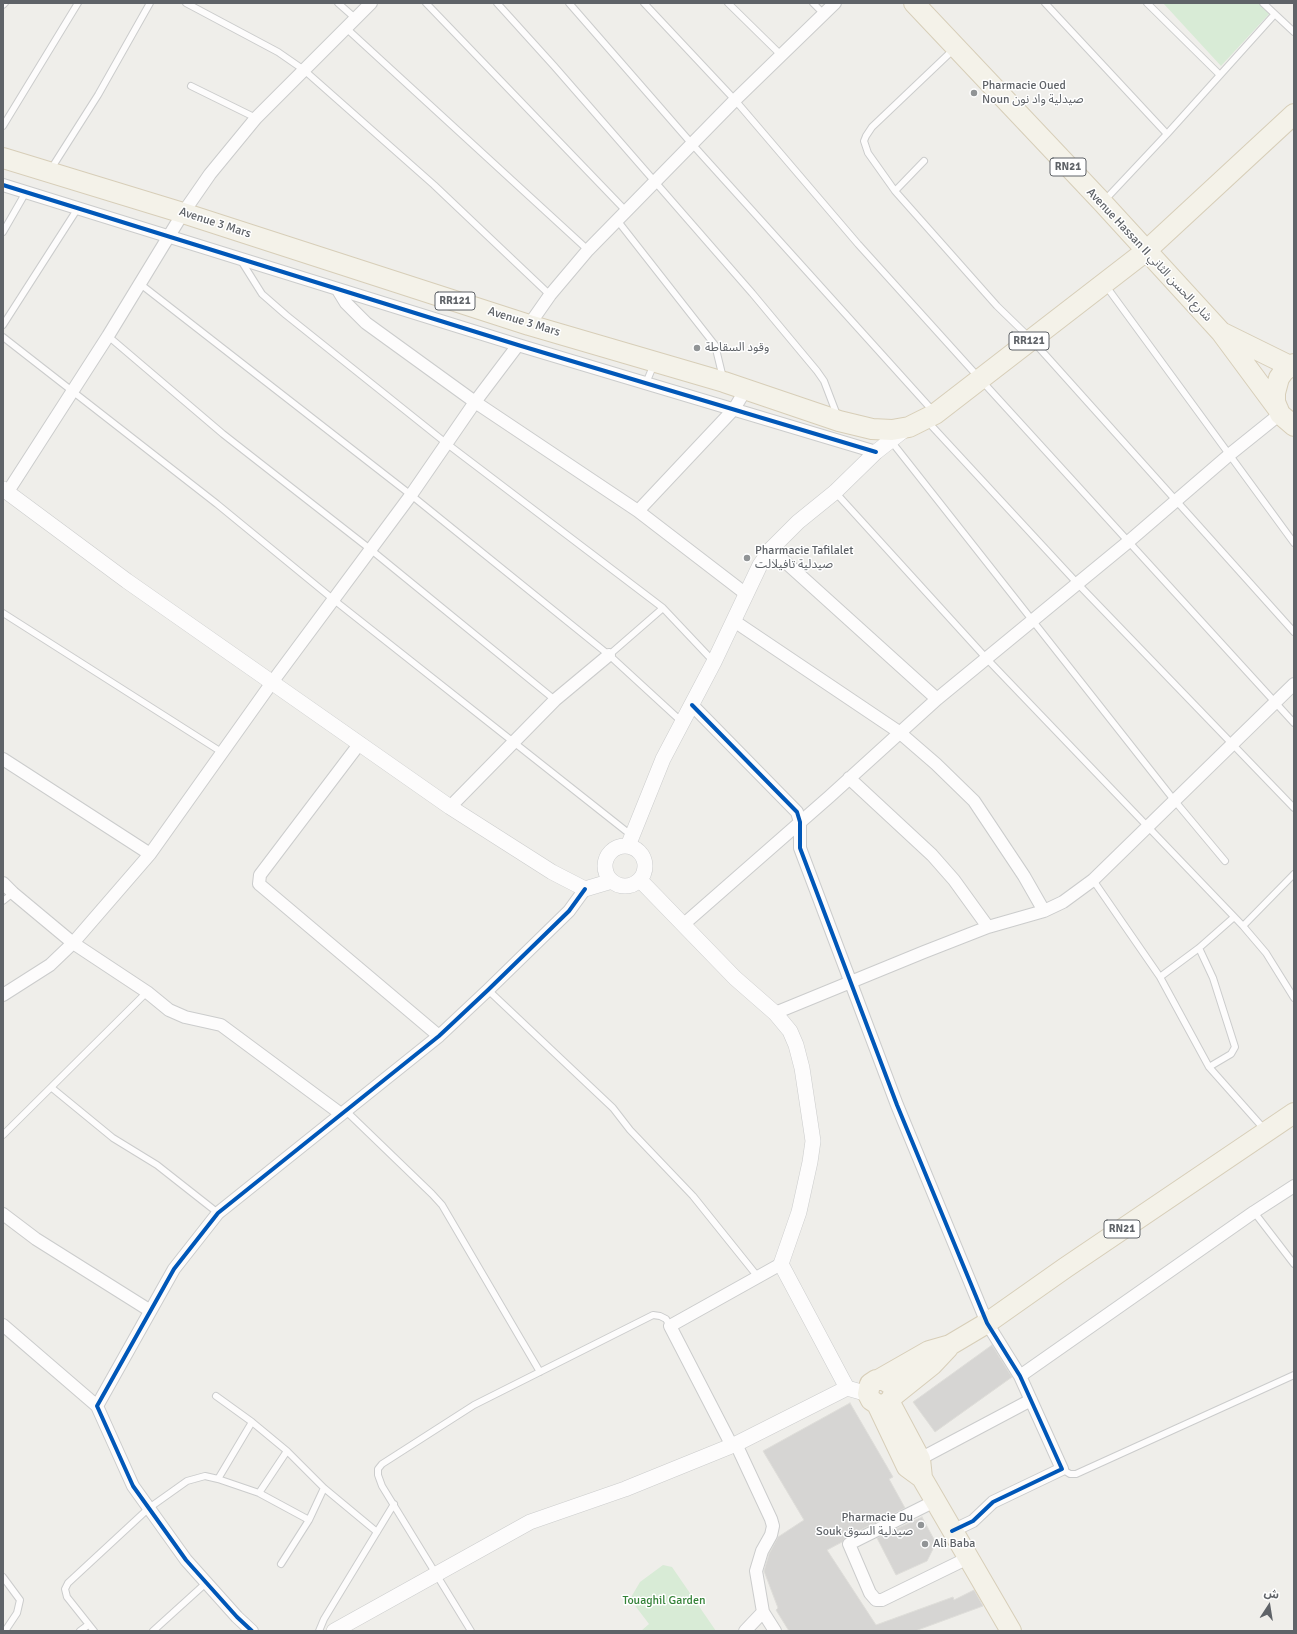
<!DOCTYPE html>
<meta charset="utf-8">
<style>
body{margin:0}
#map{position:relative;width:1297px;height:1634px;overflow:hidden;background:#efeeea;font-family:Signika,"Noto Sans Arabic",sans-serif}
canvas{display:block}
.frame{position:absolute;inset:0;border:4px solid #5f6368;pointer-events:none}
.north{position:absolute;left:1249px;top:1586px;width:40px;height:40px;-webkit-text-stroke:3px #fff;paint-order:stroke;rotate:12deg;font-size:11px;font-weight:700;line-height:16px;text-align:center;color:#5f6368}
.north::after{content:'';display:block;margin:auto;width:14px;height:18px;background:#5f6368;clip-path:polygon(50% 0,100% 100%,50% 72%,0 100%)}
</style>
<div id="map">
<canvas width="1297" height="1634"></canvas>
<div class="frame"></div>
<div class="north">ش</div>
</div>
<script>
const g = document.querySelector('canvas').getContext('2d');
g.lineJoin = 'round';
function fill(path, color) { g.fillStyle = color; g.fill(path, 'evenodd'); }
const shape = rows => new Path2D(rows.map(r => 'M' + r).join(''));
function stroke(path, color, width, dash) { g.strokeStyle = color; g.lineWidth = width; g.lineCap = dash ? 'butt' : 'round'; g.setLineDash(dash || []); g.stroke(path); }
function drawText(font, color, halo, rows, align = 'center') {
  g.font = font + ' Signika,"Noto Sans Arabic",sans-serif'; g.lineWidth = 3; g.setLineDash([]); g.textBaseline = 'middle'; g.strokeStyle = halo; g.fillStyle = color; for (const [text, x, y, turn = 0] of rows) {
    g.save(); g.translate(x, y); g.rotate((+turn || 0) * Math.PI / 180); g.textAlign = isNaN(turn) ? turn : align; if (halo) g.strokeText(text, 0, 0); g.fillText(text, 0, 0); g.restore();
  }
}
fill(shape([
 [1163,3,1261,3,1270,13,1221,66],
 [663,1565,672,1567,716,1631,641,1631,649,1624,630,1599,640,1582]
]), '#d8ebd6');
const building = shape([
 [992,1345,1012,1377,935,1432,913,1402,992,1345],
 [850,1403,893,1477,889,1479,905,1508,846,1537,842,1542,827,1550,876,1625,953,1597,954,1600,974,1590,983,1606,915,1631,789,1631,776,1610,778,1608,764,1571,769,1554,778,1537,804,1520,763,1451,850,1403],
 [922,1517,936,1543,927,1561,896,1575,877,1538,922,1517]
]);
fill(building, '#d6d5d3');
stroke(building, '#deddd9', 1);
const service = shape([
 [186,3,278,52,304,70,434,185,550,295],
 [338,3,355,18],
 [426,3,626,211],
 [497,3,554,66,752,293,817,371,824,381,837,415],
 [569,3,692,144,933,411],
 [644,3,735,100,858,244,981,380,1294,723],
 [728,3,782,56],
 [813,3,824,14],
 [1045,3,1167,134],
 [1147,3,1220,75],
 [1263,3,1294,32],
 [3,5,5,3],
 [346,28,588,250],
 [954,49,872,127,866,136,864,141,868,153,895,191,997,306,1032,340,1294,632],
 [191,86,256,118],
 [3,126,78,3],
 [51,169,98,95,150,3],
 [895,191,924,161],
 [1104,201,1167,134,1274,15],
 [617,220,711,340,715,345,723,378],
 [3,232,26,192],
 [240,259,262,294,286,315,446,443,663,608,714,662],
 [139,283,411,495,609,655,682,722],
 [1106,286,1294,543],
 [3,325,78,208],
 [108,336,223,434,370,549,555,700],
 [3,337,217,504,334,600,631,835],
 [646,383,654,364],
 [928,422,1077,583,1294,808],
 [891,441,1174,800,1225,861],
 [835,492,987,659,1243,926,1266,953,1294,998],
 [3,613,223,753],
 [609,655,663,608],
 [1093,880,1160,977,1209,1067,1265,1130],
 [3,901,13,893],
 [1243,926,1294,874],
 [1199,948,1213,978,1235,1047,1231,1054,1209,1067],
 [1160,977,1199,948,1233,918],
 [488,990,613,1108,630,1130,693,1196,758,1277],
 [52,1088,113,1138,157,1165,218,1213],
 [346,1111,432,1194,442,1205,540,1372],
 [3,1135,147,992],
 [1254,1212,1294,1264],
 [216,1396,252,1422,287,1451,324,1488,377,1532],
 [1062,1469,1070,1474,1076,1474,1294,1375],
 [218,1479,252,1422],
 [259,1493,287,1451],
 [281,1564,309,1520],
 [3,1577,20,1600,17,1613,5,1631],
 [80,1631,88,1625],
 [94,1631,67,1597,65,1589,68,1583,149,1508,187,1481,205,1476,218,1479,259,1493,309,1520,324,1488],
 [153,1631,206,1583],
 [319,1631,324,1619,394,1504],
 [471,1631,382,1486,378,1475,378,1469,382,1464,474,1405,653,1315,660,1316,666,1319,670,1326]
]);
const minor = shape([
 [3,185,518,345,876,452],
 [338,290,346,303,366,323,475,402,638,511,746,594],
 [529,325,550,295,588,250,735,100,835,3],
 [7,493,108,336,183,213,210,174,256,118,371,3],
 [638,511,734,409,746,389],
 [771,549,937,699],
 [734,621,899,732,936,764,974,801,1024,876,1044,911],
 [692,705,797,812,800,822,800,848,897,1105,987,1323,1020,1376,1062,1469,993,1502,973,1521,952,1531],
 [360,743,260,875,259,884,439,1036],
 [3,759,150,854],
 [849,778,932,855,954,880,988,927],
 [450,807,555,700,609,655],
 [3,883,13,893,73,943,147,992,169,1010,185,1017,221,1025,341,1114],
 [684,924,829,797,937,699,1128,542,1229,455,1280,414],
 [3,995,50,965,73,943,150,854,273,681,411,495,475,402,518,345],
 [775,1013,924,952,988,927,1044,911,1063,902,1093,880,1294,684],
 [3,1214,36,1239,149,1310],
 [3,1325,97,1406],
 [1020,1376,1254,1212,1294,1186],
 [736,1444,771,1519,773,1526,771,1535,762,1551,756,1571,763,1612,745,1631],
 [732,1446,670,1326,781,1264],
 [916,1461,1031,1400],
 [935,1501,849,1544,870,1593,876,1600,882,1600,968,1558],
 [763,1612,775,1631],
 [252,1631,237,1617,186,1560,133,1486,97,1406,174,1269,218,1213,439,1036,488,990,569,911,585,889]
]);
const tertiary = shape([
 [3,489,127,581,450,807,552,872,585,889,612,881],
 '605 866a20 20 0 1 1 40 0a20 20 0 1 1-40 0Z',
 [628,846,663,759,714,662,760,565,771,549,798,522,835,492,876,452,908,427],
 [640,880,735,978,775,1013,790,1031,796,1045,802,1068,813,1141,810,1162,799,1212,781,1264,847,1388,868,1394],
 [334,1631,530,1522,625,1489,736,1444,847,1388]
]);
const primary = shape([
 [914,3,1102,202,1221,332,1278,409],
 [3,158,183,213,529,325,724,382,839,421,872,429,892,430,909,427,935,414,1146,251,1294,114],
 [1223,333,1290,366],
 [1294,364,1284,371,1279,378,1275,393,1275,402,1280,414,1294,426],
 [880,1379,929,1351,950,1345,987,1323,1065,1268,1294,1113],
 [890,1384,884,1380,876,1380,870,1384,868,1394,871,1400,877,1404,907,1467,922,1478],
 [892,1397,932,1365,948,1348],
 [889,1401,920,1459,922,1478,1011,1631]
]);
stroke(service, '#cbcccc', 8);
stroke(minor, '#cbcccc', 14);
stroke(tertiary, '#cbcccc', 16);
stroke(primary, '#d7ceb8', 22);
stroke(service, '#fdfcfc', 6);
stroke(minor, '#fdfcfc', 12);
stroke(tertiary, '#fdfcfc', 15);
stroke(primary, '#f4f2e9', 20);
stroke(shape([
 [3,185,518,345,876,452],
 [692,705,797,812,800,822,800,848,897,1105,987,1323,1020,1376,1062,1469,993,1502,973,1521,952,1531],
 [252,1631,237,1617,186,1560,133,1486,97,1406,174,1269,218,1213,439,1036,488,990,569,911,585,889]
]), '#0057b8', 4);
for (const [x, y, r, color] of [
 [974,93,4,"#919496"],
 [697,348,4,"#919496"],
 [747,558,4,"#919496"],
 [921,1525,4,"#919496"],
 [925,1544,4,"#919496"]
]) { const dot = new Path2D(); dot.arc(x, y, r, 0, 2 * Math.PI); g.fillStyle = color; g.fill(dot); stroke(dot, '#fff', 1.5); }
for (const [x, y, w] of [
 [1068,167,36],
 [455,301,40],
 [1029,341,40],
 [1122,1229,36]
]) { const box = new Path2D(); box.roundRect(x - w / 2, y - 9, w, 18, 3); g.fillStyle = '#fff'; g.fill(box); stroke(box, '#5f6368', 1); }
drawText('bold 11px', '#5f6368', null, [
 ["RN21",1068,167],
 ["RR121",455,301],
 ["RR121",1029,341],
 ["RN21",1122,1229]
]);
drawText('12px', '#5f6368', '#fff', [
 ["Pharmacie Oued",982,86],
 ["Noun صيدلية واد نون",982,100],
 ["وقود السقاطة",705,348],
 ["Pharmacie Tafilalet",755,551],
 ["صيدلية تافيلالت",755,565],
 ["Pharmacie Du",913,1518,"right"],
 ["Souk صيدلية السوق",913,1532,"right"],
 ["Ali Baba",933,1544]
], 'left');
drawText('12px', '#5f6368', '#fff', [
 ["Avenue 3 Mars",215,223,18],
 ["Avenue Hassan II شارع الحسن الثاني",1149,255,47],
 ["Avenue 3 Mars",524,322,17]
]);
drawText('12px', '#348238', '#fff', [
 ["Touaghil Garden",664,1601]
]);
</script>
